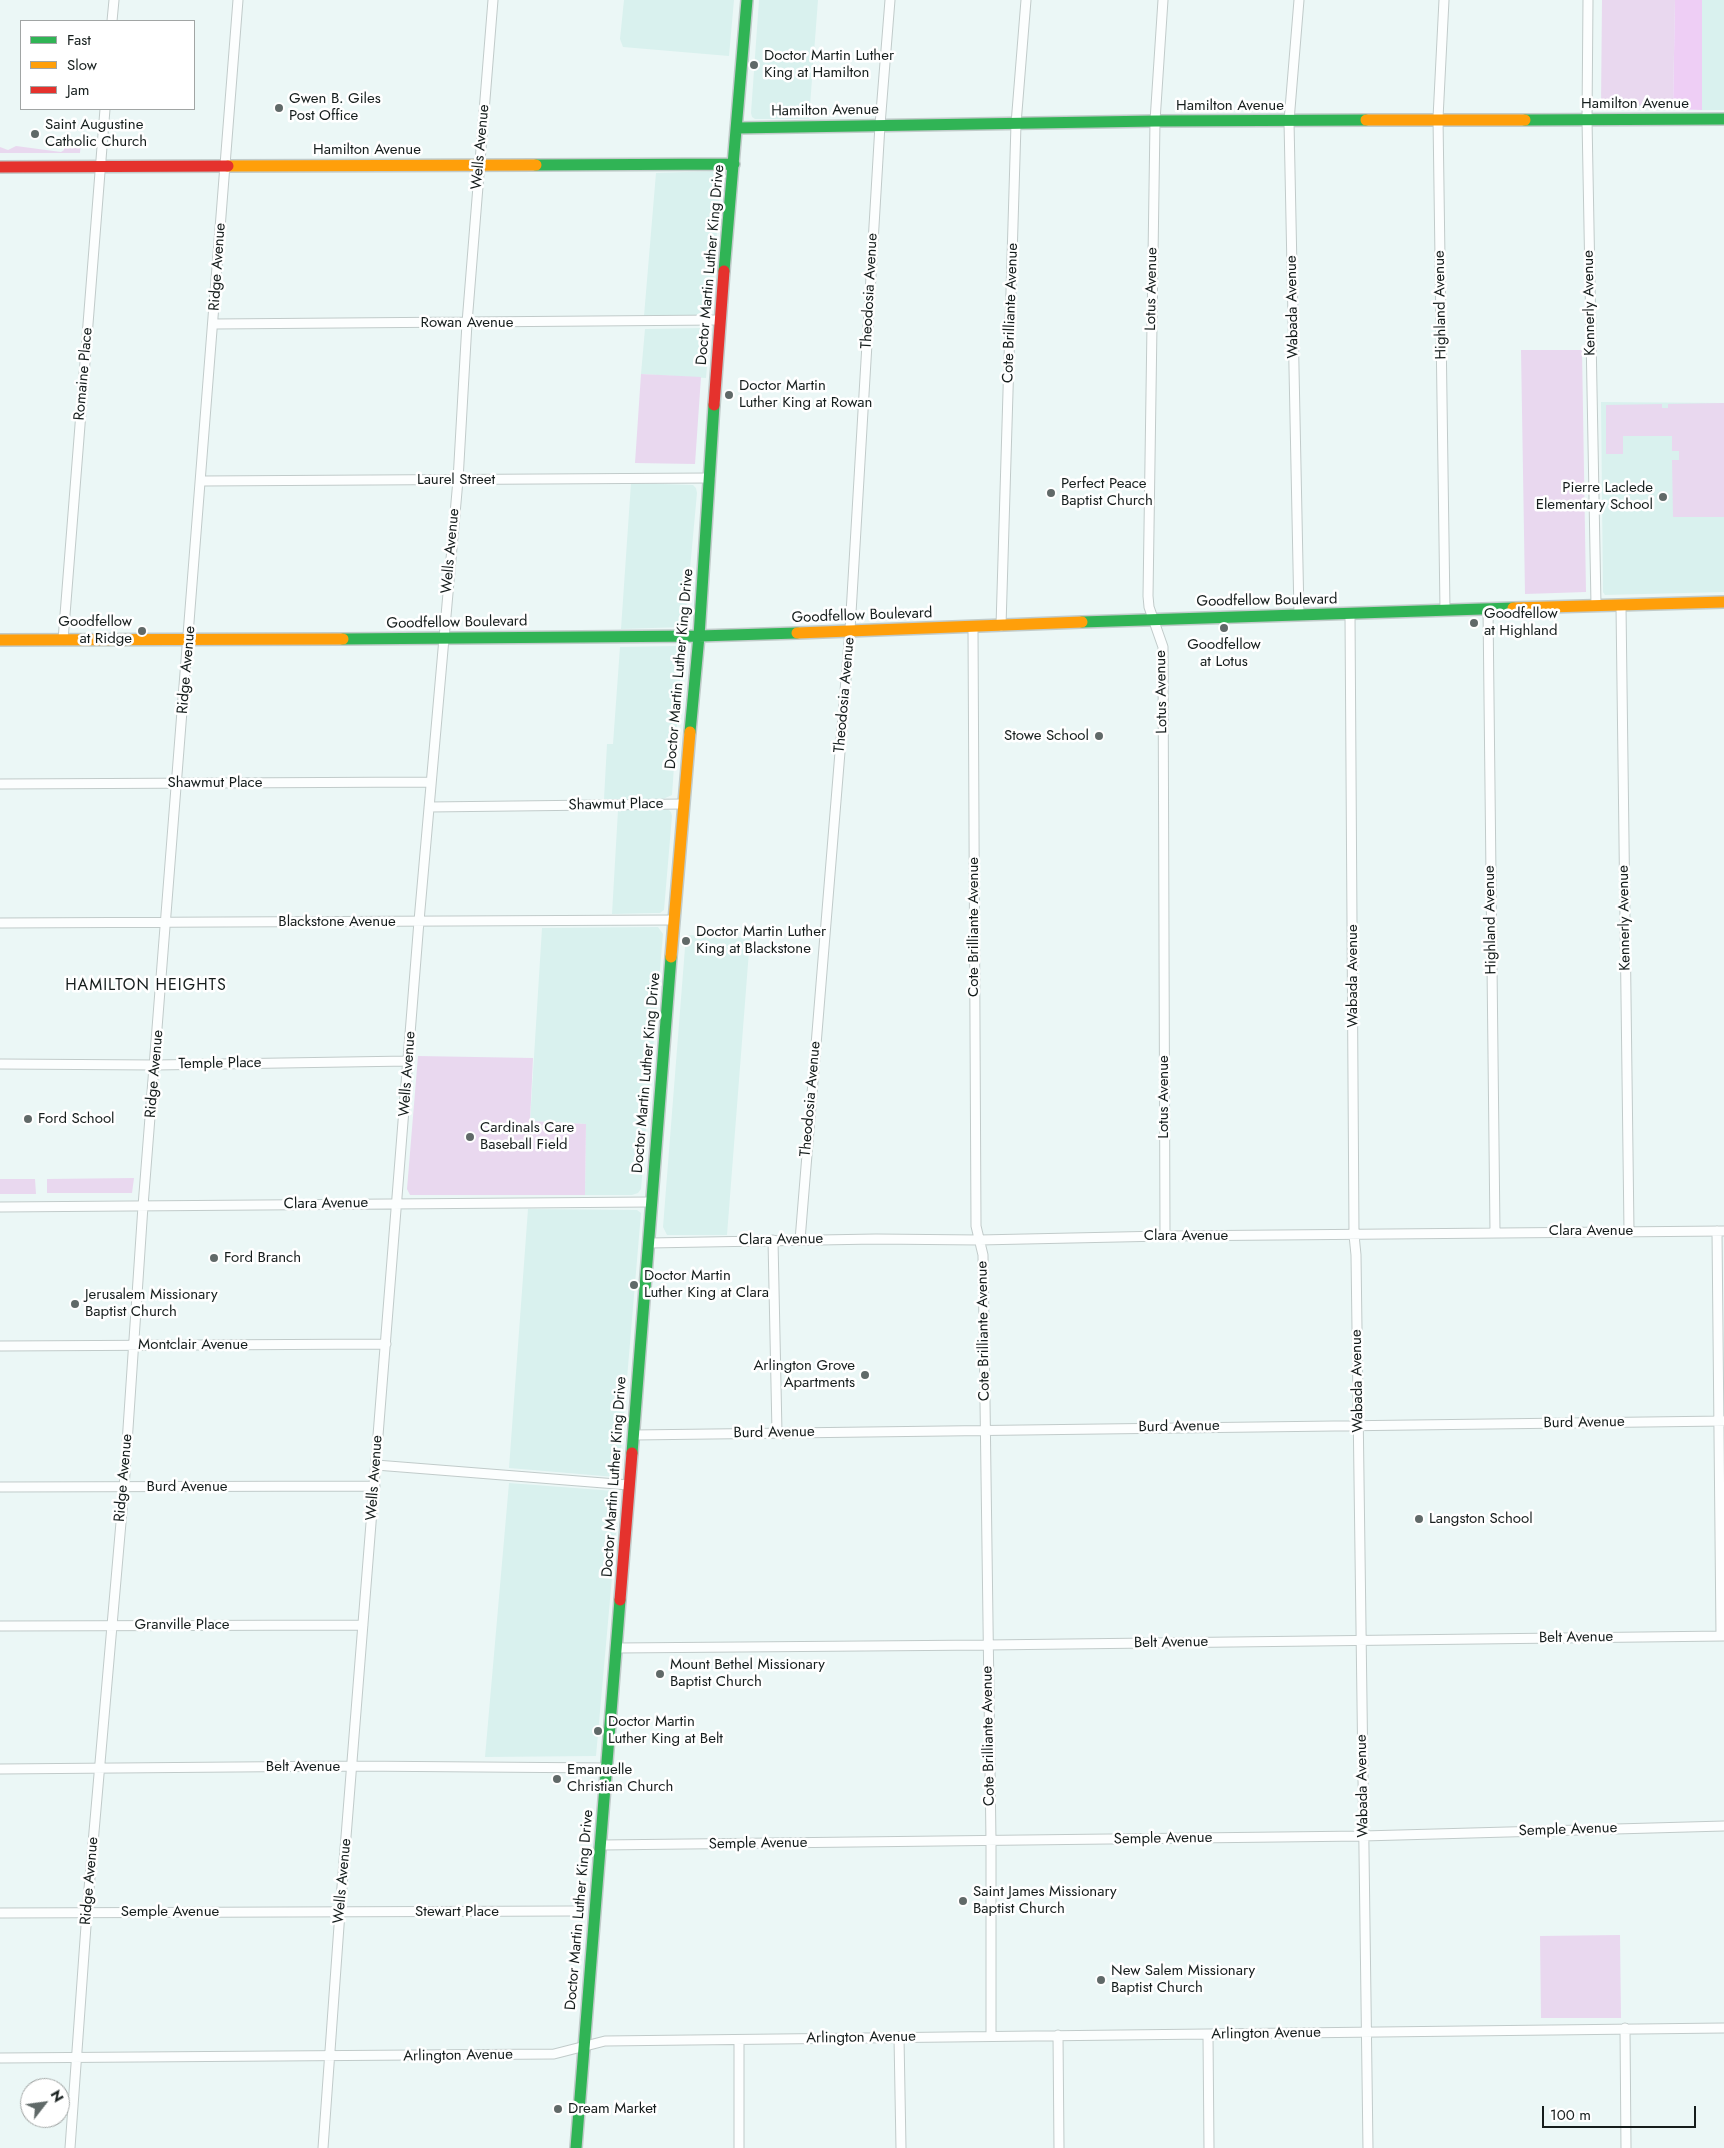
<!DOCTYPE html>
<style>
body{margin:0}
#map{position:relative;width:1724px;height:2148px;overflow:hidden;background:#ebf7f6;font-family:Jost,sans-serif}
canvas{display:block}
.legend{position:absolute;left:20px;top:20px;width:175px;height:90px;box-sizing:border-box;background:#fff;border:1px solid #a1a5a4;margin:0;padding:6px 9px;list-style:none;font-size:15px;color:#151d1c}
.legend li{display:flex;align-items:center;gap:10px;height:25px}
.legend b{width:25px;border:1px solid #a1a5a4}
.north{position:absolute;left:20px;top:2078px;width:50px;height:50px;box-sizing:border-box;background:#fff;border:1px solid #a1a5a4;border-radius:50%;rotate:60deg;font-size:14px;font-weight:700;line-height:20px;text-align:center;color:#151d1c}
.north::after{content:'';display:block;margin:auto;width:18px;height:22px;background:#606968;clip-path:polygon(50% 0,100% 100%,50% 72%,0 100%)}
.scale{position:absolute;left:1542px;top:2106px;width:154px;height:22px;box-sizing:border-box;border:2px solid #151d1c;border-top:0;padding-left:6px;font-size:15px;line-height:18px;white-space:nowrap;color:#151d1c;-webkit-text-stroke:4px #fff;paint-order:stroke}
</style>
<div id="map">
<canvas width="1724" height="2148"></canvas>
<ul class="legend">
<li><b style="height:6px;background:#30b455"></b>Fast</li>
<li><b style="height:6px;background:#ff9f0a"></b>Slow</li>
<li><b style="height:6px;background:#e5322d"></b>Jam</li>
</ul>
<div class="north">N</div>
<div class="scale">100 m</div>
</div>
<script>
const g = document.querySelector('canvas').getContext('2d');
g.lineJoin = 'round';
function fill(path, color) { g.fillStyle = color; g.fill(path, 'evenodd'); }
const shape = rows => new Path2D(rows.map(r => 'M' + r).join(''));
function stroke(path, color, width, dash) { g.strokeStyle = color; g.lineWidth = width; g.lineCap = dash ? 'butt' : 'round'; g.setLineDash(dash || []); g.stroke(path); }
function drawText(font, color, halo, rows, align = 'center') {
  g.font = font + ' Jost,sans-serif'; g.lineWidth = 5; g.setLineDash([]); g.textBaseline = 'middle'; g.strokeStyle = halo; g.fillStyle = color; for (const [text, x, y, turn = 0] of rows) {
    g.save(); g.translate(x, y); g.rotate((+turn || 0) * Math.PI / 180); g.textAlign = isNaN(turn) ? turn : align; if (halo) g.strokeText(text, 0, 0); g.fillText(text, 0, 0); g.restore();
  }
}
fill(shape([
 [624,0,734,0,729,56,623,47,620,39],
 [759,0,818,0,809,119,755,119,752,117,751,113],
 [1702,0,1724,0,1724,110,1702,110],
 [715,171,721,178,711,311,708,315,701,316,644,316,656,173],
 [705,328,710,334,706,378,641,374,645,329],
 [1601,402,1724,403,1724,592,1605,595,1603,592],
 [631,483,693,485,696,488,697,493,685,623,683,627,621,629],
 [676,646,680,648,682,652,672,795,663,799,604,799,607,744,613,744,620,647],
 [668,809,671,812,672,816,664,910,660,913,654,913,612,914,618,810],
 [658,927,663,934,641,1189,638,1193,632,1195,585,1195,586,1124,530,1121,542,928],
 [686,935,750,938,727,1235,667,1235,663,1227],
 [528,1209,637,1210,641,1213,619,1473,615,1477,509,1468],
 [509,1483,614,1491,619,1499,596,1756,485,1757]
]), '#d9f1ee');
fill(shape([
 [1602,0,1675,0,1673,106,1601,105],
 [70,140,81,141,80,153,0,153,0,147,8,150,16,146,61,152,64,150,64,145,70,143],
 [1521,350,1582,350,1586,592,1525,594],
 [641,374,701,377,695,464,635,463],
 [1724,403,1724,517,1673,517,1672,460,1679,460,1679,451,1672,451,1672,436,1623,436,1623,454,1606,454,1606,405,1662,404,1662,408,1668,408,1668,404],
 [418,1056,533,1058,530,1121,586,1124,585,1195,410,1195,407,1189],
 [134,1178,132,1193,47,1193,47,1179],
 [0,1179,35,1179,36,1194,0,1194],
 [1620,1935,1621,2018,1541,2018,1540,1936]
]), '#e9d8ef');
fill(shape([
 [1675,0,1702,0,1702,110,1673,109]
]), '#eecef5');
const street = shape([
 [1163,0,1155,121,1148,596,1149,607,1163,647,1165,1236],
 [1299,0,1289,121,1299,615],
 [1444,0,1438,118,1445,610],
 [1588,0,1587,119,1596,605],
 [112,21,114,0],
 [214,324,720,320],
 [202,481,710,478],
 [1621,606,1629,1231],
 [1488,609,1495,1232],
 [1350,614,1354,1235,1356,1255,1368,2148],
 [1001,626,1016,124,1026,0],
 [973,627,976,1226,983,1255,991,1841,991,2036],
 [63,640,105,109],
 [0,784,431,782],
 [429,807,683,804],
 [0,923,674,920],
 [0,1064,156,1065,409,1061],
 [0,1207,651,1202],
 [1717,1231,1721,1636],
 [773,1240,777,1433],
 [800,1240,850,630,880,125,890,0],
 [649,1243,876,1239,979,1240,1165,1236,1724,1231],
 [0,1346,386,1344],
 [634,1435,1724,1421],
 [376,1465,629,1485],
 [0,1487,375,1486],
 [0,1626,363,1625],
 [617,1648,987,1645,1724,1636],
 [0,1769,352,1766,607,1768],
 [602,1845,1363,1836,1724,1826],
 [0,1913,574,1911],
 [1625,2028,1626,2148],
 [1058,2035,1059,2148],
 [1208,2035,1209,2148],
 [899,2037,901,2148],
 [739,2040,739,2148],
 [0,2058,554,2054,605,2041,1724,2028],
 [70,2148,87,1912,124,1488,143,1206,238,0],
 [323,2148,340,1912,419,921,458,480,467,323,493,0]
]);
const fast = shape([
 [1525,120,1724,119],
 [737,128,1155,121,1366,120],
 [536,165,734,164],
 [724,271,747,0],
 [1082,622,1513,608],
 [343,639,699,636,797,633],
 [690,732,699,636,714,405],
 [632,1453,671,957],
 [576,2148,620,1600]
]);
const slow = shape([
 [1366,120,1525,120],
 [228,166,536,165],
 [1513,608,1724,602],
 [797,633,1082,622],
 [0,640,343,639],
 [671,957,690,732]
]);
const jam = shape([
 [0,167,228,166],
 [714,405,724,271],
 [620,1600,632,1453]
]);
stroke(street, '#c1cbca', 11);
stroke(fast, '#c1cbca', 14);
stroke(slow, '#c1cbca', 14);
stroke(jam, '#c1cbca', 14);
stroke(street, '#fcfefe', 9);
stroke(fast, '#30b455', 11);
stroke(slow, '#ff9f0a', 11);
stroke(jam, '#e5322d', 11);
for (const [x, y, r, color] of [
 [754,65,5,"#606968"],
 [279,108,5,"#606968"],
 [35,134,5,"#606968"],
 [729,395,5,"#606968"],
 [1051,493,5,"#606968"],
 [1663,497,5,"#606968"],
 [1474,623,5,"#606968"],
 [1224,628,5,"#606968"],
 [142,631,5,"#606968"],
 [1099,736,5,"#606968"],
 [686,941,5,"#606968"],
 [28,1119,5,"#606968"],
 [470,1137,5,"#606968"],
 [214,1258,5,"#606968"],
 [634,1285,5,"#606968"],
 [75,1304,5,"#606968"],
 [865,1375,5,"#606968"],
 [1419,1519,5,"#606968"],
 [660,1674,5,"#606968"],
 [598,1731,5,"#606968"],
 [557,1779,5,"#606968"],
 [963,1901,5,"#606968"],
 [1101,1980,5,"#606968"],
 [558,2109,5,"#606968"]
]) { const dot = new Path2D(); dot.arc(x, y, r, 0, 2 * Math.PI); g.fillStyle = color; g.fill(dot); stroke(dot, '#fff', 2); }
drawText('15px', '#151d1c', '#fff', [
 ["Doctor Martin Luther",764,56],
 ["King at Hamilton",764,73],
 ["Gwen B. Giles",289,99],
 ["Post Office",289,116],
 ["Saint Augustine",45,125],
 ["Catholic Church",45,142],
 ["Doctor Martin",739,386],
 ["Luther King at Rowan",739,403],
 ["Perfect Peace",1061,484],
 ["Baptist Church",1061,501],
 ["Pierre Laclede",1653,488,"right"],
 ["Elementary School",1653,505,"right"],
 ["Goodfellow",1484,614],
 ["at Highland",1484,631],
 ["Goodfellow",132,622,"right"],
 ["at Ridge",132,639,"right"],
 ["Goodfellow",1224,645,"center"],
 ["at Lotus",1224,662,"center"],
 ["Stowe School",1089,736,"right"],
 ["Doctor Martin Luther",696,932],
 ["King at Blackstone",696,949],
 ["Ford School",38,1119],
 ["Cardinals Care",480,1128],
 ["Baseball Field",480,1145],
 ["Ford Branch",224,1258],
 ["Doctor Martin",644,1276],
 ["Luther King at Clara",644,1293],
 ["Jerusalem Missionary",85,1295],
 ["Baptist Church",85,1312],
 ["Arlington Grove",855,1366,"right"],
 ["Apartments",855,1383,"right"],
 ["Langston School",1429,1519],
 ["Mount Bethel Missionary",670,1665],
 ["Baptist Church",670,1682],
 ["Doctor Martin",608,1722],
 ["Luther King at Belt",608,1739],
 ["Emanuelle",567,1770],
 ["Christian Church",567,1787],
 ["Saint James Missionary",973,1892],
 ["Baptist Church",973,1909],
 ["New Salem Missionary",1111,1971],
 ["Baptist Church",1111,1988],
 ["Dream Market",568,2109]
], 'left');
drawText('15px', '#151d1c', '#fff', [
 ["Hamilton Avenue",1635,104],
 ["Hamilton Avenue",1230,106],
 ["Hamilton Avenue",825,111,-1],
 ["Wells Avenue",481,147,-85],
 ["Hamilton Avenue",367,150],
 ["Doctor Martin Luther King Drive",711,265,-85],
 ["Ridge Avenue",218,267,-86],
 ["Lotus Avenue",1152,289,-89],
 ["Theodosia Avenue",870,291,-87],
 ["Kennerly Avenue",1590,303,-91],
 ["Highland Avenue",1441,305,-91],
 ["Wabada Avenue",1293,307,-91],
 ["Cote Brilliante Avenue",1011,313,-88],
 ["Rowan Avenue",467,323],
 ["Romaine Place",84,374,-85],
 ["Laurel Street",456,480],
 ["Wells Avenue",451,551,-85],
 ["Goodfellow Boulevard",1267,601,-1],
 ["Goodfellow Boulevard",862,616,-2],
 ["Goodfellow Boulevard",457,623,-1],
 ["Doctor Martin Luther King Drive",680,669,-85],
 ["Ridge Avenue",187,670,-85],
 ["Lotus Avenue",1162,692,-91],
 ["Theodosia Avenue",845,695,-85],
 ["Shawmut Place",215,783],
 ["Shawmut Place",616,805,-1],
 ["Kennerly Avenue",1625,918,-91],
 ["Highland Avenue",1491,920,-91],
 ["Blackstone Avenue",337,922],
 ["Cote Brilliante Avenue",974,927,-90],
 ["Wabada Avenue",1353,976,-90],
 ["Temple Place",220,1064,-1],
 ["Doctor Martin Luther King Drive",647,1073,-85],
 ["Ridge Avenue",155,1074,-85],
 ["Wells Avenue",408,1074,-86],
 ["Lotus Avenue",1164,1097,-90],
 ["Theodosia Avenue",811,1099,-85],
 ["Clara Avenue",326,1204,-1],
 ["Clara Avenue",1591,1231],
 ["Clara Avenue",1186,1236],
 ["Clara Avenue",781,1240,-1],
 ["Cote Brilliante Avenue",984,1331,-91],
 ["Montclair Avenue",193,1345],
 ["Wabada Avenue",1358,1381,-91],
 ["Burd Avenue",1584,1423,-1],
 ["Burd Avenue",1179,1427,-1],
 ["Burd Avenue",774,1433,-1],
 ["Doctor Martin Luther King Drive",615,1477,-86],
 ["Ridge Avenue",124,1478,-85],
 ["Wells Avenue",375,1478,-86],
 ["Burd Avenue",187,1487],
 ["Granville Place",182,1625],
 ["Belt Avenue",1576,1638,-1],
 ["Belt Avenue",1171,1643,-1],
 ["Cote Brilliante Avenue",989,1736,-91],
 ["Belt Avenue",303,1767],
 ["Wabada Avenue",1363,1786,-91],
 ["Semple Avenue",1568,1830,-2],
 ["Semple Avenue",1163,1839,-1],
 ["Semple Avenue",758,1844,-1],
 ["Ridge Avenue",90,1881,-85],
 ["Wells Avenue",343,1881,-85],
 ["Doctor Martin Luther King Drive",580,1910,-85],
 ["Semple Avenue",170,1912],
 ["Stewart Place",457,1912],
 ["Arlington Avenue",1266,2034,-1],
 ["Arlington Avenue",861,2038,-1],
 ["Arlington Avenue",458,2056,-1]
]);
g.letterSpacing = '1px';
drawText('16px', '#151d1c', '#fff', [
 ["HAMILTON HEIGHTS",146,986]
]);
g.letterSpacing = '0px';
</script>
